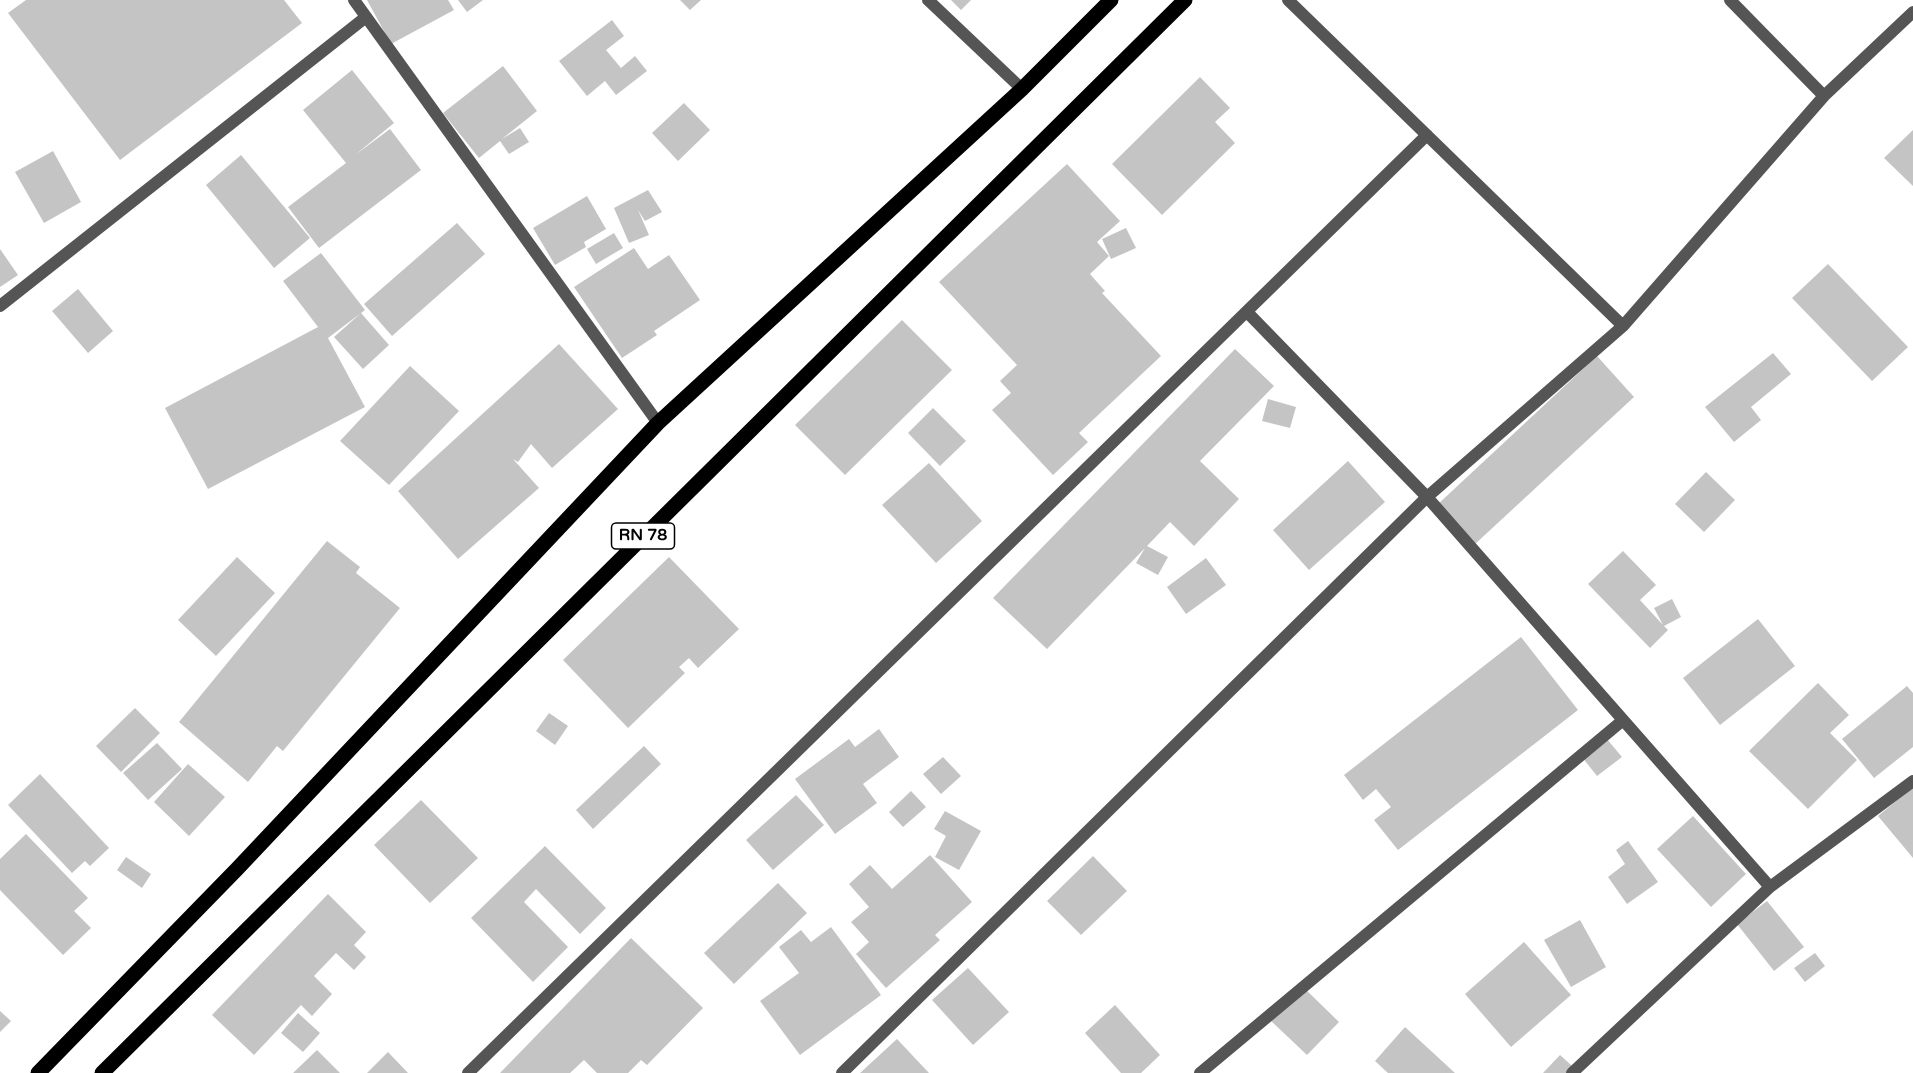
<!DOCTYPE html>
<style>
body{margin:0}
canvas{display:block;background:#fff}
</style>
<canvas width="1913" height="1073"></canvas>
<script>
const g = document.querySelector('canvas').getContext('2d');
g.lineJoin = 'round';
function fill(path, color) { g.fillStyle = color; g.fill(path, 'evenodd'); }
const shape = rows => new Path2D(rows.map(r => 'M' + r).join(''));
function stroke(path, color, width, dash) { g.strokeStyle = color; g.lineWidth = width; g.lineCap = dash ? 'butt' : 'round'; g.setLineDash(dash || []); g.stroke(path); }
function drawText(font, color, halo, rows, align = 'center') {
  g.font = font + ' "Varela Round",sans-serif'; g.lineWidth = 5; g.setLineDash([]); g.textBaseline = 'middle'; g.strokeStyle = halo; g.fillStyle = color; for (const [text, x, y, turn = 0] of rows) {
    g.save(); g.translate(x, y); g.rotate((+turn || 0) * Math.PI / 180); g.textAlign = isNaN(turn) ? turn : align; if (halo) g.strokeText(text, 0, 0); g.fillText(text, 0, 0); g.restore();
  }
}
fill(shape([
 [26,0,284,0,302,23,120,160,8,13],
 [367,0,448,0,454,10,391,44],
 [458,0,483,0,467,12],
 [680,0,701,0,690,10],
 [951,0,971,0,961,10],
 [612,20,624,36,606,50,621,68,635,56,647,71,616,95,605,81,587,96,559,61],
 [503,66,537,111,502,139,520,128,529,142,509,154,500,141,479,158,443,113],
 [352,70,394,123,355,155,390,129,421,170,319,248,288,207,346,163,303,110],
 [1200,77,1230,108,1215,122,1235,143,1162,215,1112,164],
 [684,103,710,130,678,161,652,133],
 [1913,130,1913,186,1884,158],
 [53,151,81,202,44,223,15,172],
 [241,155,310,238,274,268,206,185],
 [1067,164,1120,221,1097,242,1109,256,1090,274,1105,291,1102,293,1161,356,1079,433,1088,442,1053,475,992,410,1011,393,1000,381,1017,365,939,282],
 [648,190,662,212,645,221,638,210,649,235,629,243,614,208],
 [587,196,606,229,584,242,586,247,555,265,533,228],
 [457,223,485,254,392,336,364,304],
 [1126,228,1136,248,1111,259,1102,239],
 [614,233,623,248,596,264,587,249],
 [634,248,648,269,669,255,700,300,654,331,657,335,622,358,574,287],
 [0,249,18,275,0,287],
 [321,253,365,310,328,338,365,407,208,489,165,408,318,327,283,281],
 [1828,264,1908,347,1872,381,1792,298],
 [78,289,113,331,88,353,52,311],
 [361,313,389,345,363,369,334,337],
 [902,320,952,370,845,475,795,425],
 [559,344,618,409,552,468,531,444,518,462,513,459,539,488,458,559,398,491],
 [1235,349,1274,386,1200,461,1239,499,1194,546,1170,522,1147,546,1168,557,1158,575,1136,563,1145,548,1047,649,993,598],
 [1773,353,1791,374,1751,407,1761,420,1734,442,1705,407],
 [1597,356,1634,397,1474,545,1437,505],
 [410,366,459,411,389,485,340,441],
 [1268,399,1296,407,1290,428,1262,421],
 [933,408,966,441,940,466,908,433],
 [1348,461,1385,502,1309,570,1273,530],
 [929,463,982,521,936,563,882,505],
 [1706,472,1735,500,1704,532,1675,504],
 [327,541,360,567,356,573,400,608,283,751,277,746,248,782,179,722],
 [1623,551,1656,585,1640,600,1663,625,1654,608,1672,599,1681,617,1664,626,1668,630,1650,648,1588,584],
 [237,557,275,593,216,656,178,620],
 [669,557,739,629,698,668,689,658,679,667,685,673,628,728,563,660],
 [1206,558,1226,585,1186,614,1167,587],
 [1758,619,1795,666,1720,725,1683,678],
 [1521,637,1578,710,1398,850,1374,820,1391,807,1376,789,1363,800,1344,775],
 [1818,683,1849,715,1830,733,1857,760,1808,809,1749,751],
 [1907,686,1913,693,1913,747,1874,778,1842,739],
 [135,708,160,733,121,772,96,746],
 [549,713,568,726,555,745,536,731],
 [879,729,899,757,863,784,877,803,835,834,795,779,849,739,855,747],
 [1606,738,1622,757,1597,776,1582,757],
 [157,743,182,769,148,800,123,773],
 [644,746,661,764,593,829,576,810],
 [943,757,961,776,941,794,923,774],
 [188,764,225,797,189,836,154,802],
 [40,774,109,848,90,866,85,861,72,873,8,805],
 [1913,787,1913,858,1878,816],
 [911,791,926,807,903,827,889,812],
 [796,795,824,825,773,870,746,840],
 [421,800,478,858,430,903,374,845],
 [945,811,981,831,959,870,935,857,946,836,934,829],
 [1693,816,1746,874,1711,907,1657,849],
 [26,834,88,898,74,911,91,928,63,955,0,890,0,859],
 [1628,841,1658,882,1627,904,1608,877,1625,864,1616,850],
 [545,846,606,908,580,934,536,889,524,902,568,947,533,982,471,918],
 [930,855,972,902,935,935,940,940,886,988,856,954,869,942,851,922,869,907,849,884,870,865,892,889],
 [1093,856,1127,891,1081,935,1047,901],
 [126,857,151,874,142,888,117,870],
 [778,883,807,913,734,984,704,953],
 [328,894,366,932,354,945,366,957,354,970,336,953,314,976,332,994,312,1016,301,1005,254,1055,212,1015],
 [1767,901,1804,947,1774,971,1737,924],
 [1580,920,1606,967,1571,987,1544,940],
 [831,927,881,995,800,1055,760,1001,799,973,779,947,801,930,811,942],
 [631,938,703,1008,647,1065,641,1060,628,1073,597,1073,584,1060,570,1073,500,1073],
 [1524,942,1571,995,1511,1047,1465,994],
 [1815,953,1825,966,1805,982,1794,968],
 [968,968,1009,1012,973,1045,932,1000],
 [1301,985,1339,1022,1307,1055,1269,1019],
 [1115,1005,1160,1055,1141,1073,1121,1073,1085,1033],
 [0,1011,11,1021,0,1032],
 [298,1013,320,1033,303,1052,281,1033],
 [1405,1027,1455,1073,1388,1073,1375,1061],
 [897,1039,929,1073,860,1073],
 [317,1050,340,1073,293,1073],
 [388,1052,408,1073,367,1073],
 [1560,1055,1580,1073,1543,1073]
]), '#c4c4c4');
stroke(shape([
 [354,0,658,423],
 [928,0,1022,89],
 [1288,0,1623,326,1824,96,1913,12],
 [1730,0,1824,96],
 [0,306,366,17],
 [1247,312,1427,497,1770,887,1572,1073],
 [1770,887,1913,781],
 [468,1073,1427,135],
 [842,1073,1427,497,1623,326],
 [1200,1073,1622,721]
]), '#555', 12);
stroke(shape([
 [38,1073,237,869,658,423,1022,89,1111,0],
 [102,1073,1185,0]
]), '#000', 15);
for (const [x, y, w] of [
 [643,536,63]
]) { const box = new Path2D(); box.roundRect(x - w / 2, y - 13, w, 26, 4.5); g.fillStyle = '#fff'; g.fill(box); stroke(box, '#000', 1.5); }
drawText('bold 16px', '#000', null, [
 ["RN 78",643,536]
]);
</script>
